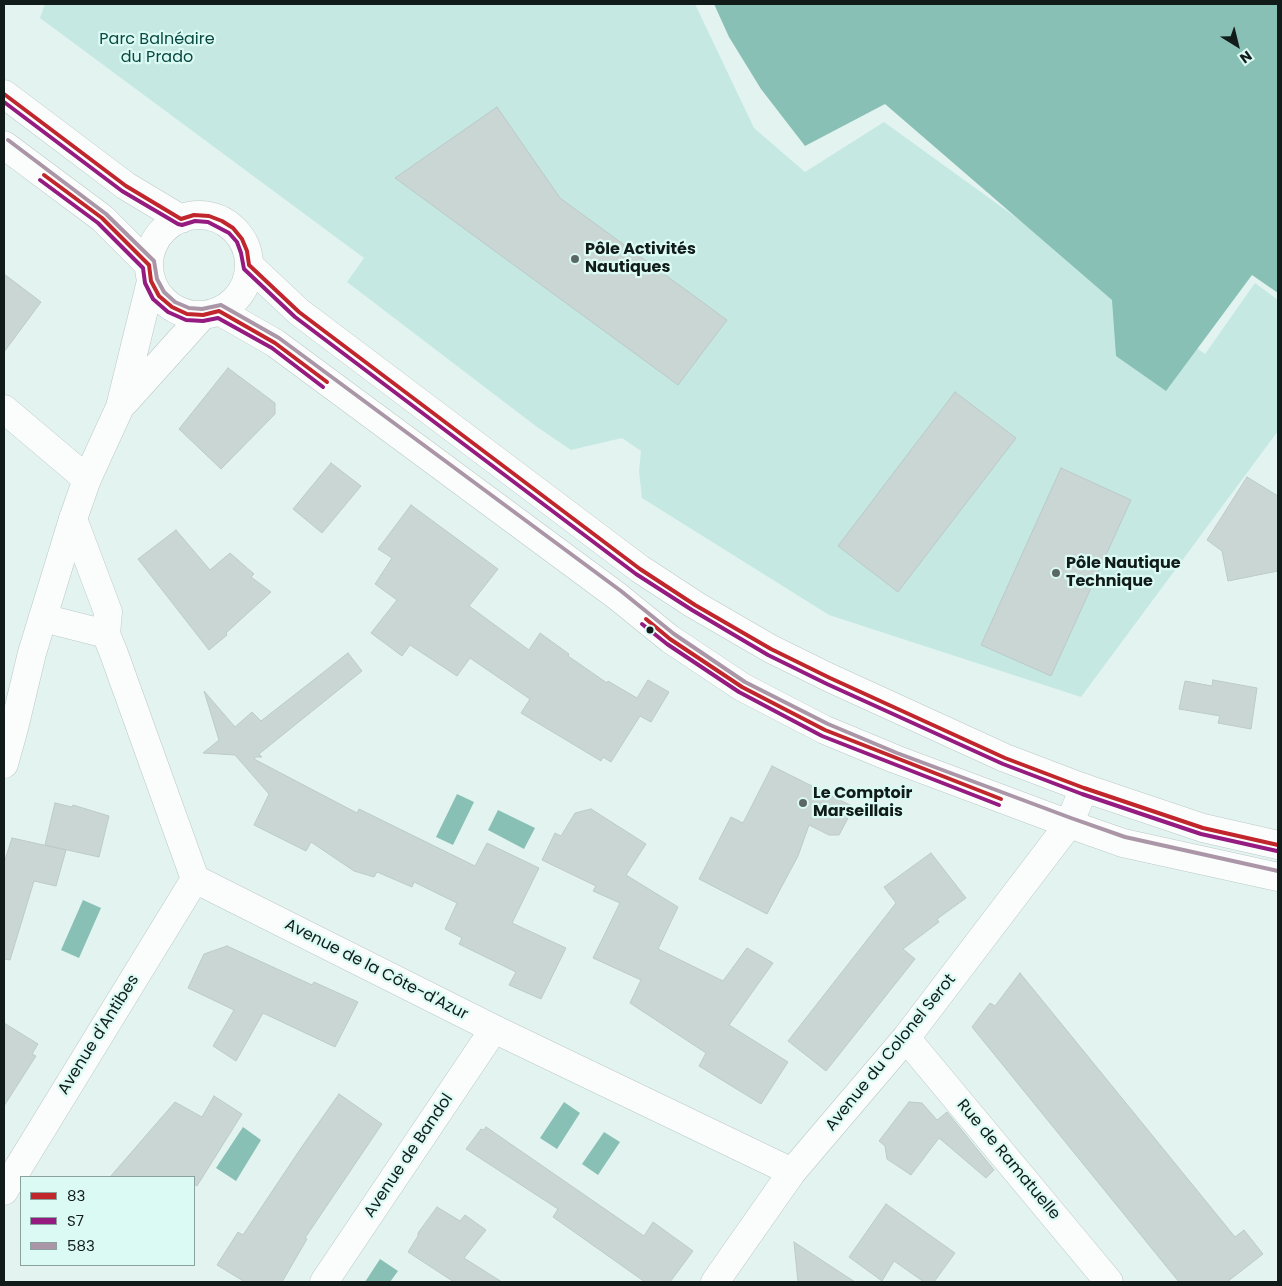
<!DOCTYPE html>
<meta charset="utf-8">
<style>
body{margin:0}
#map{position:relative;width:1282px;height:1286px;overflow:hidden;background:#e2f3f0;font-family:Poppins,sans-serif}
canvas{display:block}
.frame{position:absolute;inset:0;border:5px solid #111c1a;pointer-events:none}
.legend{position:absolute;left:20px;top:1176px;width:175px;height:90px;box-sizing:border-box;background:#dbfaf4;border:1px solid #8aa19d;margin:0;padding:6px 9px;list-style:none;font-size:15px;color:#111c1a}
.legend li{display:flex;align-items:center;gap:10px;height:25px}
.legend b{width:25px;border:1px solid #8aa19d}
.north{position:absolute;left:1212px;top:20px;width:50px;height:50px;-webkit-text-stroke:4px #dbfaf4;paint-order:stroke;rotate:144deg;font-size:14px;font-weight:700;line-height:20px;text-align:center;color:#111c1a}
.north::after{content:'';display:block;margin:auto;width:18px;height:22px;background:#111c1a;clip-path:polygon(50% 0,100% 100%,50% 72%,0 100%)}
</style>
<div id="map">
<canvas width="1282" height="1286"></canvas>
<div class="frame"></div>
<ul class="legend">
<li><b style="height:6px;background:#c0262c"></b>83</li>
<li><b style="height:6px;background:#951b81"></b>S7</li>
<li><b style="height:6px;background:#aa96a7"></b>583</li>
</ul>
<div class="north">N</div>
</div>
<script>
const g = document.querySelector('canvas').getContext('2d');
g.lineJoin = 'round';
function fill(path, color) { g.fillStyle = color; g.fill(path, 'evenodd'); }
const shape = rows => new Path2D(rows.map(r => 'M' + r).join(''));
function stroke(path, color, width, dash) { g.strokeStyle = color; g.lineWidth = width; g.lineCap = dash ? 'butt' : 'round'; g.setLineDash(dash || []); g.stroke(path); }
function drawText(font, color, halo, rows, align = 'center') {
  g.font = font + ' Poppins,sans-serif'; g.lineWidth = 4.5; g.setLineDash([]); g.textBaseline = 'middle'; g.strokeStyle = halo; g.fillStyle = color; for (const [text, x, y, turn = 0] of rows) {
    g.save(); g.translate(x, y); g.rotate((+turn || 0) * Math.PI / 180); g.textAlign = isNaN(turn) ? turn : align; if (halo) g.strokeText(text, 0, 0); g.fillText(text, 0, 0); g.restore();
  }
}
fill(shape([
 [45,4,695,4,754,128,805,172,884,122,1205,354,1255,283,1278,300,1278,431,1081,697,829,615,642,498,639,471,641,451,622,438,571,450,537,427,347,282,364,258,40,18]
]), '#c5e9e2');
fill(shape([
 [714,4,1278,4,1278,293,1252,275,1166,391,1116,356,1112,300,885,104,805,146,761,89,729,37],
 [457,794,474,802,453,845,436,837],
 [498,810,535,828,524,849,488,830],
 [83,900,101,908,79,958,61,950],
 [564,1102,580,1113,557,1149,540,1138],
 [243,1127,261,1140,236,1181,216,1168],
 [604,1132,620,1142,598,1175,582,1164],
 [380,1259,398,1271,390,1282,365,1282]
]), '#89c0b6');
const building = shape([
 [497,107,560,198,727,320,678,385,395,178,497,107],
 [4,274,41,302,4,352,4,274],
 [228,368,275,403,275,414,221,469,179,429,228,368],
 [955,392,1016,438,898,592,838,546,955,392],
 [331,463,361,486,322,533,293,509,331,463],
 [1061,468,1131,500,1051,676,981,645,1061,468],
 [1247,477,1278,496,1278,571,1228,581,1222,551,1207,540,1247,477],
 [411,505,498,569,469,606,529,650,540,633,569,654,568,656,607,683,608,681,637,698,648,680,669,692,651,722,640,716,611,762,603,757,601,761,521,713,530,699,470,658,457,676,410,645,402,656,371,633,397,600,375,584,392,558,378,549,411,505],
 [176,530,210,570,230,553,254,574,251,577,271,592,226,633,227,635,209,650,138,559,176,530],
 [348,653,362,671,259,754,262,757,256,757,254,759,357,813,359,809,475,866,487,843,539,868,512,923,566,948,541,999,509,985,516,972,459,944,462,938,445,929,457,903,414,882,412,887,377,872,374,877,354,871,311,842,306,851,254,825,269,794,235,755,203,753,219,740,204,691,235,727,252,712,261,721,348,653],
 [1213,680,1257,688,1251,729,1218,723,1220,716,1179,709,1185,681,1212,686,1213,680],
 [772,766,854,807,839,835,829,835,809,825,798,856,767,914,699,879,731,817,743,823,772,766],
 [55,803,72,807,73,805,109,816,99,857,45,845,55,803],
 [591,809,646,844,626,875,678,907,658,949,723,981,747,948,773,963,729,1025,788,1062,761,1104,699,1066,706,1053,630,1003,641,980,593,958,620,903,593,891,596,886,542,860,555,833,561,836,575,813,591,809],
 [12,838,66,850,56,886,34,881,10,960,4,959,4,863,12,838],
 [931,853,966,898,937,919,939,922,903,949,915,959,826,1071,788,1041,896,903,884,887,931,853],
 [227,946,312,985,314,982,358,1002,335,1047,263,1013,236,1061,213,1046,234,1010,188,988,204,954,227,946],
 [1020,973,1235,1237,1244,1230,1263,1254,1227,1282,1179,1282,972,1027,990,1003,995,1006,1020,973],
 [4,1023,38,1044,32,1054,36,1056,4,1106,4,1023],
 [339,1094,382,1124,305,1238,307,1239,282,1282,245,1282,217,1265,238,1232,243,1235,301,1148,339,1094],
 [214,1096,242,1114,197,1186,194,1184,194,1177,110,1177,175,1102,202,1117,214,1096],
 [909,1102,922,1103,937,1120,947,1112,994,1170,986,1178,939,1138,911,1175,887,1159,885,1146,879,1141,909,1102],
 [486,1127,644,1236,653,1222,693,1251,670,1282,645,1282,553,1217,558,1209,466,1149,481,1129,484,1130,486,1127],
 [886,1204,955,1253,934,1282,924,1282,894,1261,882,1281,849,1257,886,1204],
 [437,1207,460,1221,465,1215,486,1230,464,1258,502,1282,454,1282,408,1252,418,1236,418,1233,437,1207],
 [794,1242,855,1282,798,1282,794,1242]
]);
fill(building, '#c9d6d4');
stroke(building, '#bdcac7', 1);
const street = shape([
 [4,409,87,479],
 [73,519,108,612,106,634,113,651,195,879,494,1029,792,1172],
 [43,618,106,634],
 [906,1038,1109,1282],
 [4,1191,195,879],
 [324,1282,494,1029],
 [715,1282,792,1172,906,1038,1069,824,1084,788]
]);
const secondary = shape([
 [4,94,126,186,181,219],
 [4,145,102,218,149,265],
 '149 265a50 50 0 1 1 100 0a50 50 0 1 1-100 0Z',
 [249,265,299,312,640,569,695,605,771,649,830,678,1005,758,1084,788,1203,828,1278,845],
 [219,311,275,343,617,596,670,639,742,687,825,730,895,759,1069,824,1123,843,1278,877],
 [123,404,203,315],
 [4,764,14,728,32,653,73,519,87,479,120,407,151,281]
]);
stroke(street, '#bbc9c6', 29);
stroke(secondary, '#bbc9c6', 29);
stroke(street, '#fbfdfd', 28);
stroke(secondary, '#fbfdfd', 28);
stroke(shape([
 [4,94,126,186,181,219,194,215,209,216,222,221,233,228,242,239,247,251,249,265,299,312,640,569,695,605,771,649,830,678,1005,758,1084,788,1203,828,1278,845],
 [44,175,102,218,149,265,151,281,159,296,172,307,187,314,203,315,219,311,275,343,327,382],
 [646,619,670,639,742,687,825,730,1001,799]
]), '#c0262c', 4);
stroke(shape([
 [4,102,122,191,178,224,182,225,195,221,208,222,229,233,237,242,241,253,244,269,295,317,636,574,692,610,768,655,827,684,1003,764,1082,794,1201,834,1277,851],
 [40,180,98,223,143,268,145,283,153,299,168,312,186,320,203,321,218,318,272,348,323,387],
 [642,624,667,644,739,692,822,736,999,805]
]), '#951b81', 4);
stroke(shape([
 [8,140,106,214,154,261,157,279,164,292,175,302,189,308,202,309,221,305,279,338,621,591,674,634,745,682,828,724,897,753,1071,818,1125,837,1278,871]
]), '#aa96a7', 4);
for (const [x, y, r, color] of [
 [575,259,5,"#5a6765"],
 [1056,573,5,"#5a6765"],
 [650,630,4.5,"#111c1a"],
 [803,803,5,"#5a6765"]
]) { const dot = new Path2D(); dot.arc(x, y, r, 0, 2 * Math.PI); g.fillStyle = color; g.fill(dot); stroke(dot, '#dbfaf4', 2); }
drawText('16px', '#084a41', '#dbfaf4', [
 ["Parc Balnéaire",157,40],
 ["du Prado",157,58]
]);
drawText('bold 16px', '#111c1a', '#dbfaf4', [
 ["Pôle Activités",585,250],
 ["Nautiques",585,268],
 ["Pôle Nautique",1066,564],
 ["Technique",1066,582],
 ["Le Comptoir",813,794],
 ["Marseillais",813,812]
], 'left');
drawText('16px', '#111c1a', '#dbfaf4', [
 ["Avenue de la Côte-d'Azur",376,970,27],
 ["Avenue d'Antibes",99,1035,-58],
 ["Avenue du Colonel Serot",891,1053,-51],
 ["Avenue de Bandol",409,1156,-56],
 ["Rue de Ramatuelle",1008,1160,50]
]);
</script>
